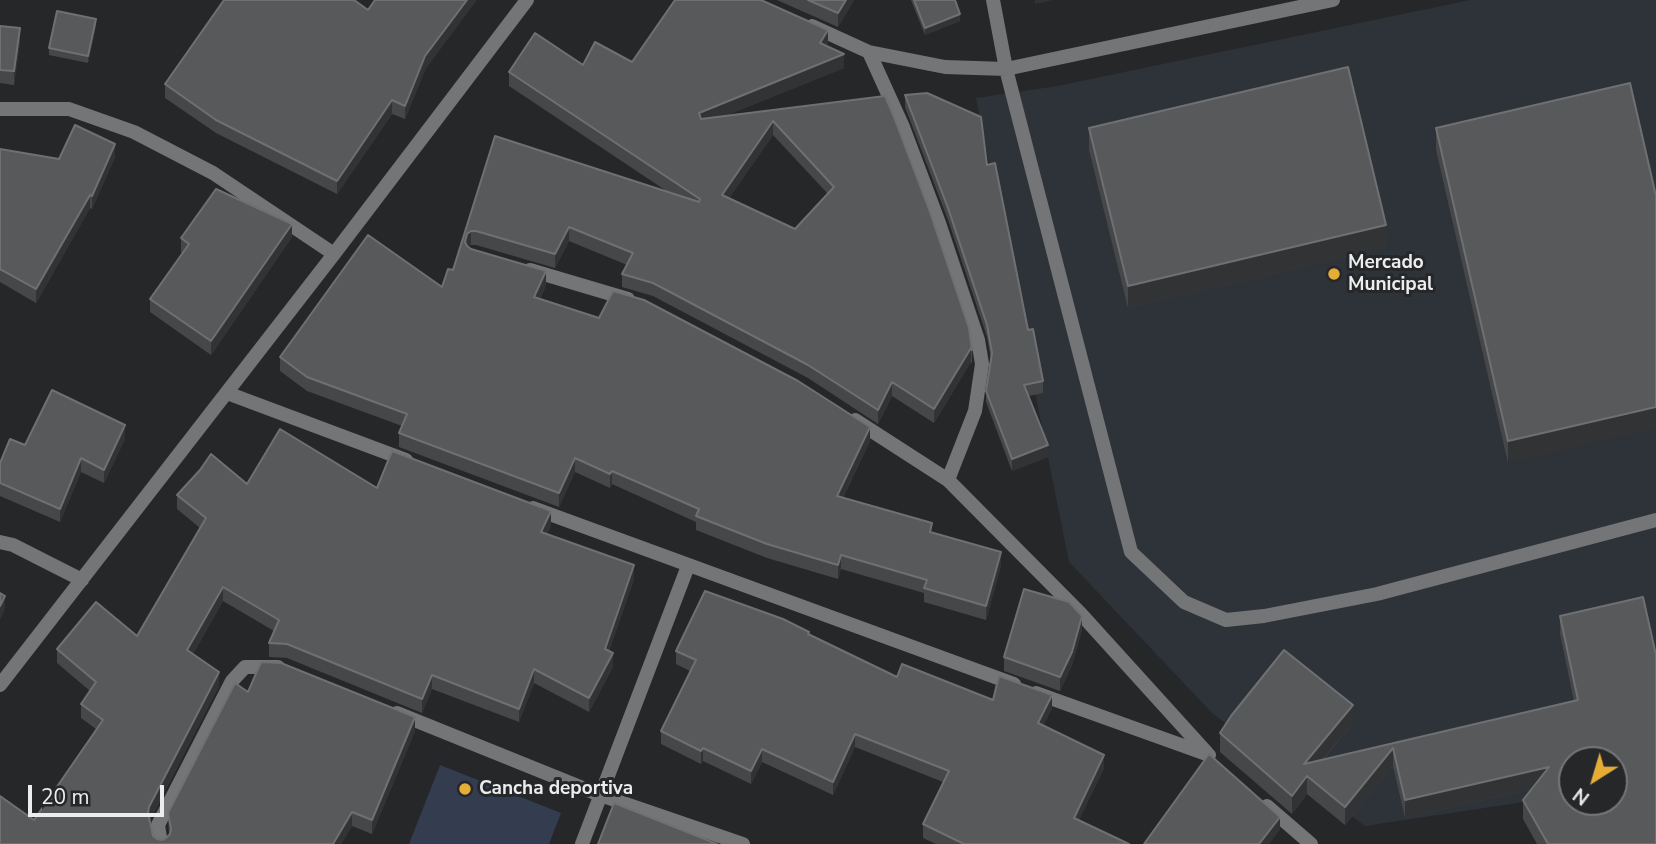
<!DOCTYPE html>
<style>
body{margin:0}
#map{position:relative;width:1656px;height:844px;overflow:hidden;background:#252729;font-family:"Nunito Sans",sans-serif}
canvas{display:block}
.north{position:absolute;left:1558px;top:746px;width:70px;height:70px;box-sizing:border-box;background:#252729;border:2px solid #757678;border-radius:50%;rotate:217deg;font-size:19px;font-weight:700;line-height:28px;text-align:center;color:#ecedee}
.north::after{content:'';display:block;margin:auto;width:24px;height:32px;background:#e5ad35;clip-path:polygon(50% 0,100% 100%,50% 72%,0 100%)}
.scale{position:absolute;left:28px;top:785px;width:136px;height:32px;box-sizing:border-box;border:4px solid #ecedee;border-top:0;padding-left:9px;font-size:21px;line-height:24px;white-space:nowrap;color:#ecedee;-webkit-text-stroke:5px #252729;paint-order:stroke}
</style>
<div id="map">
<canvas width="1656" height="844"></canvas>
<div class="north">N</div>
<div class="scale">20 m</div>
</div>
<script>
const g = document.querySelector('canvas').getContext('2d');
g.lineJoin = 'round';
function fill(path, color) { g.fillStyle = color; g.fill(path, 'evenodd'); }
const shape = rows => new Path2D(rows.map(r => 'M' + r).join(''));
function stroke(path, color, width, dash) { g.strokeStyle = color; g.lineWidth = width; g.lineCap = dash ? 'butt' : 'round'; g.setLineDash(dash || []); g.stroke(path); }
function drawText(font, color, halo, rows, align = 'center') {
  g.font = font + ' "Nunito Sans",sans-serif'; g.lineWidth = 6; g.setLineDash([]); g.textBaseline = 'middle'; g.strokeStyle = halo; g.fillStyle = color; for (const [text, x, y, turn = 0] of rows) {
    g.save(); g.translate(x, y); g.rotate((+turn || 0) * Math.PI / 180); g.textAlign = isNaN(turn) ? turn : align; if (halo) g.strokeText(text, 0, 0); g.fillText(text, 0, 0); g.restore();
  }
}
fill(shape([
 [1470,0,1656,0,1656,790,1614,760,1572,760,1538,800,1365,826,1213,714,1069,562,976,98,1057,86]
]), '#2e3239');
fill(shape([
 [440,765,561,813,549,844,409,844]
]), '#333d4f');
stroke(shape([
 [993,0,1006,69,1131,552,1184,602,1226,620,1264,616,1377,594,1656,520],
 [812,26,869,52,945,67,1006,69,1333,0],
 [869,52,903,127,939,223,978,340,982,364,975,411,948,480],
 [0,109,69,109,134,132,213,173,334,254],
 [530,270,628,299],
 [227,393,406,460],
 [855,420,948,480,1081,614,1207,753],
 [533,508,1014,684],
 [0,542,13,545,82,580],
 [0,685,334,254,527,0],
 [1036,693,1209,755],
 [397,713,600,795,743,844],
 [1267,806,1311,844],
 [161,844,158,825,232,681,245,667,278,667],
 [582,844,688,566]
]), '#747576', 14);
fill(shape([
 [777,0,854,0,838,27],
 [911,0,955,0,960,21,925,35],
 [0,26,20,42,14,85,0,83],
 [96,26,88,63,49,55,49,48],
 [828,44,826,46,844,68,727,115,885,96,972,350,972,364,971,362,934,423,892,396,878,424,808,378,653,296,622,287,622,274,627,265,569,241,555,268,476,245,471,245,468,247,546,285,540,299,870,441,843,498,932,532,1001,566,986,620,924,602,924,593,841,569,838,579,767,558,696,530,696,522,612,484,610,488,575,472,559,507,399,447,399,433,402,426,307,391,280,371,280,357,442,287,453,270,495,136,668,192,509,86,509,72,583,65,632,62],
 [773,135,828,194,795,229,729,198],
 [425,70,405,119,392,114,337,194,216,133,165,98,165,84],
 [1630,83,1508,463,1436,150,1436,128],
 [905,95,987,165,1028,330,1043,381,1043,393,1029,396,1048,457,1012,471,986,402,986,391,991,359,987,337,948,220,905,107],
 [1089,128,1386,247,1128,308,1089,150],
 [0,149,59,159,115,157,92,209,90,208,36,303,0,282],
 [292,237,211,355,150,312,150,299,182,253,181,252,181,238],
 [125,439,104,483,81,472,60,522,0,496,0,463,25,445],
 [247,484,377,488,551,525,547,534,634,579,609,651,613,667,589,712,534,683,519,722,432,689,422,713,287,658,269,657,269,643,274,631,223,601,193,654,219,686,150,820,153,836,157,839,162,840,166,838,169,835,168,813,248,692,415,731,372,834,352,826,341,844,0,844,34,820,96,729,81,718,81,704,90,691,57,663,57,649,137,636,200,528,177,509,177,495],
 [1560,616,1656,844,1537,844,1523,819,1523,800,1532,789,1405,818,1393,766,1345,825,1307,794,1292,814,1220,752,1220,733,1353,723,1323,760,1574,701,1560,634],
 [1082,630,1072,665,1060,691,1004,671,1004,657],
 [809,635,897,677,993,700,1052,708,1043,726,1104,768,1079,820,1129,844,936,844,923,838,923,824,943,782,855,747,833,795,762,762,751,784,703,761,701,764,661,744,661,731,690,671,676,664,676,651]
]), '#464749');
fill(shape([
 [467,0,477,0,425,70,405,119,405,106,425,56],
 [846,0,854,0,838,27,838,13],
 [1035,0,1053,0,1035,4],
 [960,14,960,21,925,35,925,28],
 [96,19,96,26,88,63,88,56],
 [20,28,20,42,14,85,14,71],
 [828,30,828,44,820,57,820,43],
 [844,54,844,68,699,127,699,113],
 [392,100,392,114,337,194,337,181],
 [773,121,773,135,722,209,722,195],
 [115,144,115,157,92,209,92,196],
 [90,195,90,208,36,303,36,289],
 [292,224,292,237,211,355,211,341],
 [1386,225,1386,247,1128,308,1128,286],
 [569,227,569,241,555,268,555,254],
 [471,231,471,245,467,248,465,242,467,234],
 [546,271,546,285,534,311,534,297],
 [971,348,971,362,934,423,934,409],
 [892,382,892,396,878,424,878,410],
 [1656,407,1656,429,1508,463,1508,441],
 [125,425,125,439,104,483,104,470],
 [870,427,870,441,837,510,837,496],
 [1048,445,1048,457,1012,471,1012,459],
 [81,458,81,472,60,522,60,509],
 [575,458,575,472,559,507,559,493],
 [612,471,612,484,610,488,610,474],
 [551,511,551,525,541,546,541,532],
 [1001,552,1001,566,986,620,986,606],
 [841,555,841,569,838,579,838,565],
 [634,565,634,579,605,662,605,649],
 [223,587,223,601,187,664,187,650],
 [5,596,5,609,0,620,0,606],
 [1082,616,1082,630,1072,665,1060,691,1060,677],
 [613,653,613,667,589,712,589,698],
 [534,669,534,683,519,722,519,709],
 [219,672,219,686,149,821,148,813,149,807],
 [432,675,432,689,422,713,422,699],
 [1052,695,1052,708,1038,736,1038,723],
 [1353,705,1353,723,1308,777,1307,776,1307,794,1292,814,1292,796,1304,764],
 [415,717,415,731,372,834,372,820],
 [855,734,855,747,833,795,833,782],
 [703,748,703,761,701,764,701,751],
 [1393,748,1393,766,1345,825,1345,807],
 [762,749,762,762,751,784,751,771],
 [1104,755,1104,768,1074,831,1074,818],
 [1549,767,1549,785,1405,818,1405,800],
 [352,812,352,826,341,844,333,844],
 [1280,817,1280,830,1269,844,1259,844]
]), '#313335');
const building = shape([
 [224,0,354,0,368,10,375,0,467,0,425,56,405,106,392,100,337,181,216,120,165,84,224,0],
 [675,0,761,0,828,30,820,43,844,54,699,113,701,119,885,96,894,117,930,212,969,328,972,350,971,348,934,409,892,382,878,410,808,365,653,283,622,274,633,253,569,227,555,254,476,231,471,231,467,234,465,242,467,246,471,249,546,271,534,297,599,318,613,291,644,300,798,381,870,427,837,496,932,523,930,532,1001,552,986,606,924,588,927,580,841,555,838,565,767,544,696,516,699,509,612,471,610,474,575,458,559,493,399,433,407,414,307,377,280,357,368,235,442,287,448,269,453,270,495,136,699,202,700,199,509,72,535,33,583,65,595,42,632,62,675,0],
 [773,121,834,187,795,229,722,195,773,121],
 [808,0,846,0,838,13,808,0],
 [914,0,955,0,960,14,925,28,914,0],
 [57,11,96,19,88,56,49,48,57,11],
 [0,26,20,28,14,71,0,70,0,26],
 [1348,67,1386,225,1128,286,1089,128,1348,67],
 [1630,83,1656,196,1656,407,1508,441,1436,128,1630,83],
 [927,93,981,117,987,165,995,163,1028,330,1033,329,1043,381,1024,385,1048,445,1012,459,986,391,992,353,987,325,948,208,905,95,927,93],
 [75,125,115,144,92,196,90,195,36,289,0,269,0,149,59,159,75,125],
 [216,189,292,224,211,341,150,299,189,244,181,238,216,189],
 [52,390,125,425,104,470,81,458,60,509,0,483,0,463,10,439,25,445,52,390],
 [280,429,377,488,392,451,551,511,541,532,634,565,605,649,613,653,589,698,534,669,519,709,432,675,422,699,287,644,269,643,279,620,223,587,187,650,219,672,149,807,148,813,153,836,157,839,162,840,166,838,170,834,171,829,168,813,235,683,248,692,261,662,281,663,415,717,372,820,352,812,333,844,0,844,0,796,34,820,103,720,81,704,96,682,57,649,96,602,137,636,206,518,177,495,200,470,211,454,247,484,280,429],
 [1024,589,1069,602,1082,616,1072,652,1060,677,1004,657,1024,589],
 [705,591,783,619,809,632,808,634,897,677,902,664,993,700,999,676,1052,695,1038,723,1104,755,1074,818,1129,844,964,844,923,824,949,771,855,734,833,782,762,749,751,771,703,748,701,751,661,731,696,660,676,651,705,591],
 [0,593,5,596,0,606,0,593],
 [1643,597,1656,655,1656,844,1548,844,1523,800,1549,767,1405,800,1393,748,1345,807,1307,776,1292,796,1220,733,1231,716,1284,650,1353,705,1304,764,1578,700,1560,616,1643,597],
 [1572,760,1614,760,1614,802,1572,802,1572,760],
 [1209,754,1280,817,1259,844,1144,844,1209,754],
 [614,803,717,844,598,844,614,803]
]);
fill(building, '#57595b');
stroke(building, '#6f7072', 2);
for (const [x, y, r, color] of [
 [1334,274,7,"#e5ad35"],
 [465,789,7,"#e5ad35"]
]) { const dot = new Path2D(); dot.arc(x, y, r, 0, 2 * Math.PI); g.fillStyle = color; g.fill(dot); stroke(dot, '#252729', 2.5); }
drawText('bold 19px', '#ecedee', '#252729', [
 ["Mercado",1348,263],
 ["Municipal",1348,285],
 ["Cancha deportiva",479,789]
], 'left');
</script>
